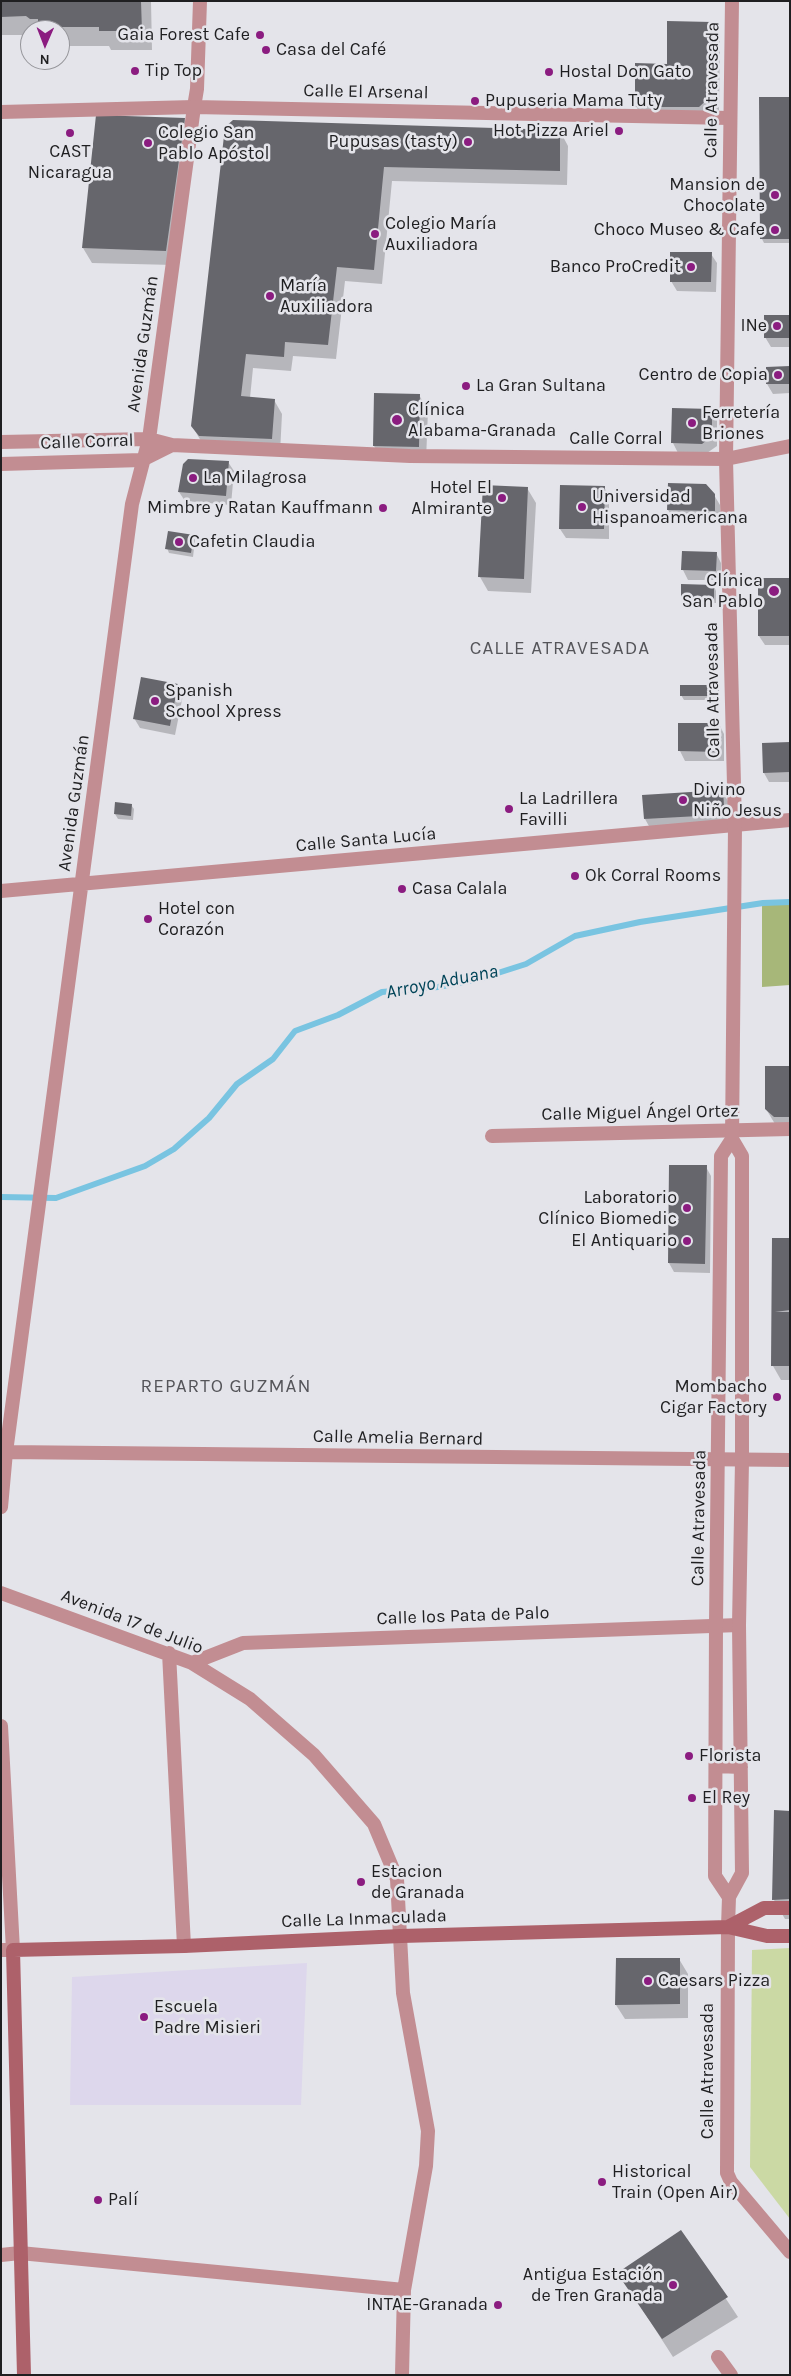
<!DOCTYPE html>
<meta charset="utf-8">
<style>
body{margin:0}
#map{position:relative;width:791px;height:2376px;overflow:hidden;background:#e4e4ea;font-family:Karla,sans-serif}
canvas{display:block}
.frame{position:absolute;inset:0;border:2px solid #1f1f21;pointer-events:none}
.north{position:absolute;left:20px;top:20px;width:50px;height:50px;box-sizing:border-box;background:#e4e4ea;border:1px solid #95959a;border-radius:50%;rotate:181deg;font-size:14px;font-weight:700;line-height:20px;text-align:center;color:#1f1f21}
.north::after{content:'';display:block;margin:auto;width:18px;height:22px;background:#8b1c80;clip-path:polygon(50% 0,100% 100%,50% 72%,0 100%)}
</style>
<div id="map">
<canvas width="791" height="2376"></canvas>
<div class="frame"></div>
<div class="north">N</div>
</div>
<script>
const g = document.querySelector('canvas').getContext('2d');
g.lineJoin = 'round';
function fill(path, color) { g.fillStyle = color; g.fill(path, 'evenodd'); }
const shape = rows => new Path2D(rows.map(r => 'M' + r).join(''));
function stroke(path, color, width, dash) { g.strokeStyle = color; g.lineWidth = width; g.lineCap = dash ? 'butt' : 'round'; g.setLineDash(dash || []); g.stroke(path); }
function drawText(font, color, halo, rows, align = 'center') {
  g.font = font + ' Karla,sans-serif'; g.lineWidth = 5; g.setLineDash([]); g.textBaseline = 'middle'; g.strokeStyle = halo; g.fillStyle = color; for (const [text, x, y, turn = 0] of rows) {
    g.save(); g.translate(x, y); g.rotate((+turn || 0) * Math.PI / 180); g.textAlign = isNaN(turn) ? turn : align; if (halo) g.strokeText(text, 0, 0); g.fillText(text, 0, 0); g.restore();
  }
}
fill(shape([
 [307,1963,301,2105,70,2105,72,1977]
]), '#ddd7ec');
fill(shape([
 [790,1948,790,2219,750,2167,752,1950]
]), '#cbd9a4');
fill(shape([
 [762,901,790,904,790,985,762,987]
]), '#a7b779');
fill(shape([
 [1,1,151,1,152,50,111,50,109,46,60,46,60,30,30,30,30,35,1,35],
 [711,24,720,38,719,111,708,122,644,121,636,106],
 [790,98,790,243,764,243,762,239],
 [97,116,184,119,193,133,174,265,92,263,83,248],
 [226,128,560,131,568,146,567,185,392,181,382,284,345,281,336,359,293,356,291,371,253,368,250,398,274,400,282,414,280,453,201,441,192,426],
 [711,254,717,263,716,292,677,291,671,281],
 [790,316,790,347,771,347,765,337],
 [790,368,790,393,773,394,767,384],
 [419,395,428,410,426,461,383,460,374,446],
 [712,411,717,420,717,446,707,453,678,453,673,443],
 [228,462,234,471,231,505,185,501,179,492],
 [604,487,609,496,609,539,566,538,560,529],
 [527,488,536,503,531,593,488,591,480,577],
 [714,495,720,505,720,520,674,519,668,510],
 [193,536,195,540,193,557,169,553,167,548],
 [716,553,721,563,721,580,688,580,683,570],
 [790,579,790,645,765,645,759,636],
 [714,586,716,591,716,603,685,602,682,597],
 [177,685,183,695,175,735,140,728,134,718],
 [718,686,720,700,684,700,681,695],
 [680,724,719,724,724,734,724,761,685,761,680,751],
 [790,744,790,782,769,782,764,773],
 [722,791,728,801,729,816,723,824,650,828,645,819],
 [116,803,131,805,134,809,133,820,118,819,115,814],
 [790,1068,790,1131,775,1124,766,1109],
 [706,1167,711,1176,710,1273,674,1272,669,1263],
 [790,1239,790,1380,781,1380,773,1366,772,1312],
 [775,1811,790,1812,790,1919,785,1919,774,1900],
 [679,1959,688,1974,688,2018,625,2019,616,2005],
 [681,2231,738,2317,673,2357,619,2273]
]), '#0003');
stroke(shape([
 [1,1197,56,1198,145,1166,174,1149,209,1118,237,1084,273,1059,295,1031,338,1015,382,992,438,987,479,979,526,964,575,936,640,922,763,903,790,902]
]), '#79c4e1', 6);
fill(shape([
 [1,1,141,1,142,31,99,31,99,27,38,27,38,19,30,19,26,16,1,17],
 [667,21,712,22,711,96,699,107,635,107,635,63,667,64],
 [759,97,790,97,790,239,760,239],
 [96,115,185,118,166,251,82,248],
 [233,120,560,130,560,171,384,167,374,270,337,267,328,345,285,342,284,357,246,354,241,396,275,399,272,439,199,436,191,426,225,127],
 [670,252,712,252,711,282,670,282],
 [764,315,790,315,790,338,764,338],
 [790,366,790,384,766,384,766,367],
 [374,393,420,394,419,447,373,446],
 [672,408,712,409,712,436,702,444,671,443],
 [188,459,229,461,226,496,178,492,183,464],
 [668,483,706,484,715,494,715,511,667,510],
 [483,485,528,487,524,579,478,577],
 [560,485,605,486,604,529,559,529],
 [168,531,194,535,191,553,165,549],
 [682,551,717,552,716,571,681,570],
 [758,578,790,578,790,636,758,636],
 [681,584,714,585,714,599,681,598],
 [141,677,178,684,170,726,133,719],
 [680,685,719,685,719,696,680,696],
 [678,723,719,723,719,752,678,751],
 [790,742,790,772,763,773,762,743],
 [723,790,724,806,717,815,644,819,642,795],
 [115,802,132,804,131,816,114,814],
 [765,1066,790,1066,790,1117,774,1117,765,1109],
 [669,1165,707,1165,705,1264,668,1263],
 [772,1238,790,1238,790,1310,775,1312,790,1312,790,1366,771,1366],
 [774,1810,790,1811,790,1899,772,1900],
 [616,1958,680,1958,680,2004,615,2005],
 [681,2230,728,2297,662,2339,617,2273]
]), '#66666c');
stroke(shape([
 [194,107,197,89,200,1]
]), '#c28d92', 14);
stroke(shape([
 [1,112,194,107,730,118],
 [1,442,149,439,172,445,410,456,726,459],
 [1,464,142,460,172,445],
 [1,891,790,820],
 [492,1136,790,1129],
 [6,1452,790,1460],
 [1,1507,6,1452,132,504,149,439,194,107],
 [1,1593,192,1663,250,1699,314,1755,374,1824,397,1879,403,1993,428,2131,426,2166,404,2290,402,2375],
 [169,1653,184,1946],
 [192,1663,243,1643,739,1625],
 [1,1726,13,1950,1,1950],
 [728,1927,727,2173,731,2182,790,2252],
 [1,2255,20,2253,404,2290],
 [718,2357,731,2375]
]), '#c28d92', 14);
stroke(shape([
 [726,459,790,446],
 [716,1766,741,1767],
 [729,1897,715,1876,716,1624,721,1156,732,1139],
 [728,1927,729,1897,742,1873,739,1625,742,1461,742,1156,732,1139,735,826,726,459,732,1]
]), '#c28d92', 14);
stroke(shape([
 [728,1927,764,1908,790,1908],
 [24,2375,13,1950,184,1946,401,1936,728,1927,767,1936,790,1936]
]), '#ad616a', 14);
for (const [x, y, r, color] of [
 [260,35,5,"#8b1c80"],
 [266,50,5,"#8b1c80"],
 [135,71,5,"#8b1c80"],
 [549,72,5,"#8b1c80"],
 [475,101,5,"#8b1c80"],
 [619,131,5,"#8b1c80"],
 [70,133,5,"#8b1c80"],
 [468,142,5,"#8b1c80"],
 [148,143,5,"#8b1c80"],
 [775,195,5,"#8b1c80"],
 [775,230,5,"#8b1c80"],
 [375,234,5,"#8b1c80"],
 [691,267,5,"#8b1c80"],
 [270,296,5,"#8b1c80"],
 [777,326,5,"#8b1c80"],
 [778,375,5,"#8b1c80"],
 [466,386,5,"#8b1c80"],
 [397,420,6,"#8b1c80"],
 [692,423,5,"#8b1c80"],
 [193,478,5,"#8b1c80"],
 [502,498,5,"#8b1c80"],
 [582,507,5,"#8b1c80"],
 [383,508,5,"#8b1c80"],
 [179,542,5,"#8b1c80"],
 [774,591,6,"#8b1c80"],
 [155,701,5,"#8b1c80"],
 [683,800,5,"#8b1c80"],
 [509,809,5,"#8b1c80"],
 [575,876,5,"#8b1c80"],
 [402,889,5,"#8b1c80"],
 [148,919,5,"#8b1c80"],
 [687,1208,5,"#8b1c80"],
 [687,1241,5,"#8b1c80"],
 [777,1397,5,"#8b1c80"],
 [689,1756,5,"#8b1c80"],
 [692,1798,5,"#8b1c80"],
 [361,1882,5,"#8b1c80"],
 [648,1981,5,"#8b1c80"],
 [144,2017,5,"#8b1c80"],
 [602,2182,5,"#8b1c80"],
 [98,2200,5,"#8b1c80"],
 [673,2285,5,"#8b1c80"],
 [498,2305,5,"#8b1c80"]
]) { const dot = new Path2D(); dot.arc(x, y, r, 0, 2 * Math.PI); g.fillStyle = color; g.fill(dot); stroke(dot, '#e4e4ea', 2); }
drawText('18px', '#1f1f21', '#e4e4ea', [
 ["Gaia Forest Cafe",250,35,"right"],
 ["Casa del Café",276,50],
 ["Tip Top",145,71],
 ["Hostal Don Gato",559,72],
 ["Pupuseria Mama Tuty",485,101],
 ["Hot Pizza Ariel",609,131,"right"],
 ["Colegio San",158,133],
 ["Pablo Apóstol",158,154],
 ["Pupusas (tasty)",458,142,"right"],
 ["CAST",70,152,"center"],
 ["Nicaragua",70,173,"center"],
 ["Mansion de",765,185,"right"],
 ["Chocolate",765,206,"right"],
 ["Colegio María",385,224],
 ["Auxiliadora",385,245],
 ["Choco Museo & Cafe",765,230,"right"],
 ["Banco ProCredit",681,267,"right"],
 ["María",280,286],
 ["Auxiliadora",280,307],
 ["INe",767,326,"right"],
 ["Centro de Copia",768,375,"right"],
 ["La Gran Sultana",476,386],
 ["Clínica",408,410],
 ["Alabama-Granada",408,431],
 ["Ferretería",702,413],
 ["Briones",702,434],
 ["La Milagrosa",203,478],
 ["Hotel El",492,488,"right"],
 ["Almirante",492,509,"right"],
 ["Universidad",592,497],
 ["Hispanoamericana",592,518],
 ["Mimbre y Ratan Kauffmann",373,508,"right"],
 ["Cafetin Claudia",189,542],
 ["Clínica",763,581,"right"],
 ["San Pablo",763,602,"right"],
 ["Spanish",165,691],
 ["School Xpress",165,712],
 ["Divino",693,790],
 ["Niño Jesus",693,811],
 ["La Ladrillera",519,799],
 ["Favilli",519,820],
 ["Ok Corral Rooms",585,876],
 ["Casa Calala",412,889],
 ["Hotel con",158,909],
 ["Corazón",158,930],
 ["Laboratorio",677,1198,"right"],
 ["Clínico Biomedic",677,1219,"right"],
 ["El Antiquario",677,1241,"right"],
 ["Mombacho",767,1387,"right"],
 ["Cigar Factory",767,1408,"right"],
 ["Florista",699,1756],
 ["El Rey",702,1798],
 ["Estacion",371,1872],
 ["de Granada",371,1893],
 ["Caesars Pizza",658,1981],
 ["Escuela",154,2007],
 ["Padre Misieri",154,2028],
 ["Historical",612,2172],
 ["Train (Open Air)",612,2193],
 ["Palí",108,2200],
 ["Antigua Estación",663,2275,"right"],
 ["de Tren Granada",663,2296,"right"],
 ["INTAE-Granada",488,2305,"right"]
], 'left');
drawText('18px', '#1f1f21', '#e4e4ea', [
 ["Calle Atravesada",712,90,-89],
 ["Calle El Arsenal",366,92,1],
 ["Avenida Guzmán",143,344,-82],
 ["Calle Corral",616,439],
 ["Calle Corral",87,442,-2],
 ["Calle Atravesada",713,690,-91],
 ["Avenida Guzmán",74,803,-82],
 ["Calle Santa Lucía",366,840,-5],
 ["Calle Miguel Ángel Ortez",640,1113,-1],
 ["Calle Amelia Bernard",398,1438,1],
 ["Calle Atravesada",699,1518,-89],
 ["Calle los Pata de Palo",463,1616,-2],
 ["Avenida 17 de Julio",132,1622,21],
 ["Calle La Inmaculada",364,1919,-2],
 ["Calle Atravesada",708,2071,-90]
]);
g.letterSpacing = '1px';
drawText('19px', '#55555a', '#e4e4ea', [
 ["CALLE ATRAVESADA",560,649],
 ["REPARTO GUZMÁN",226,1387]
]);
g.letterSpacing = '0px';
drawText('italic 19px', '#004458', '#e4e4ea', [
 ["Arroyo Aduana",442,982,-11]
]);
</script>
